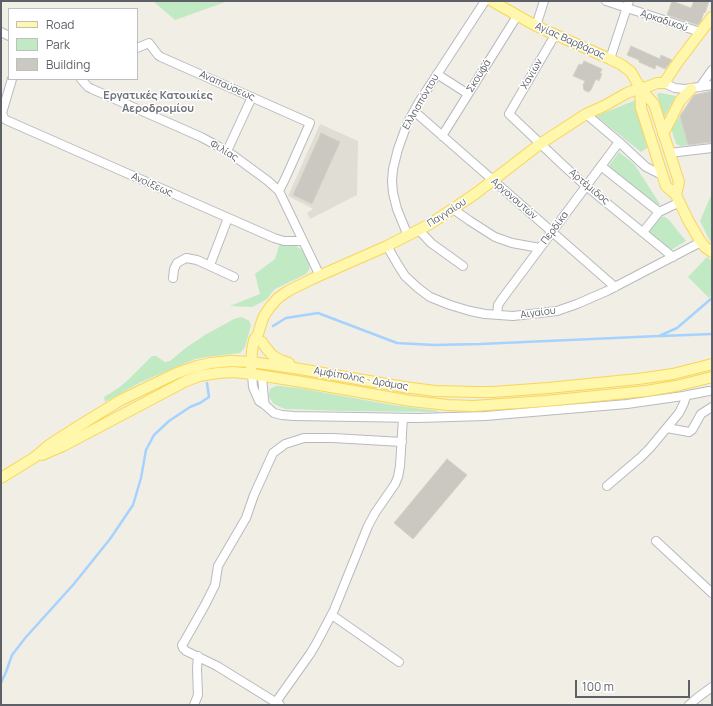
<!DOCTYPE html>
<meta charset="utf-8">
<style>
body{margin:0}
#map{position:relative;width:713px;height:706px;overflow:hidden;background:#f0eee5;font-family:Manrope,sans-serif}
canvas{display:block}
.frame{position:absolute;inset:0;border:2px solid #5d6067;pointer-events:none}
.legend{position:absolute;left:8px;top:8px;width:130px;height:72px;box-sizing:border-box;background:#fff;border:1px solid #bebfc2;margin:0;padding:5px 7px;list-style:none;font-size:12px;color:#5d6067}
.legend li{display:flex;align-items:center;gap:8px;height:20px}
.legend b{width:20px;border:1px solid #bebfc2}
.scale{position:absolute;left:575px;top:680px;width:115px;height:18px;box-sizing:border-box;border:2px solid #5d6067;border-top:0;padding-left:5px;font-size:12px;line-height:14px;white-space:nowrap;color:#5d6067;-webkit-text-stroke:3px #fff;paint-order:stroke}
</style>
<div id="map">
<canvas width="713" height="706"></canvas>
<div class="frame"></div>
<ul class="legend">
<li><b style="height:5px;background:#fff7ab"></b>Road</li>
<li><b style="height:11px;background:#c1e9c3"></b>Park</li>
<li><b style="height:11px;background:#cbc8c2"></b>Building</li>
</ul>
<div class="scale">100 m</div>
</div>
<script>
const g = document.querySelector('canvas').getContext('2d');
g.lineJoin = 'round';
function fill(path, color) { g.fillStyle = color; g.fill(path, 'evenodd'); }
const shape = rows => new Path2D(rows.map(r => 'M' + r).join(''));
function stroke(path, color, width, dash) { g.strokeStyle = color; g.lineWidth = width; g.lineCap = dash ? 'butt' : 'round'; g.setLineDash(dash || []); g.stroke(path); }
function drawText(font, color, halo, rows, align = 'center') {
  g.font = font + ' Manrope,sans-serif'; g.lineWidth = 3; g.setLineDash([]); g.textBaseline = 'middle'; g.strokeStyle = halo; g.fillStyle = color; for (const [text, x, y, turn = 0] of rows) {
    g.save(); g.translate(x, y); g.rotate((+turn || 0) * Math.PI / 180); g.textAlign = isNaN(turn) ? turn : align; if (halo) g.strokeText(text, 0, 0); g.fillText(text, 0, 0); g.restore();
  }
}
fill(shape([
 [320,124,358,141,357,195,310,219,307,213,313,209,288,196]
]), '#e0ded4');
fill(shape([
 [153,1,228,1,175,20],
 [661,93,676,96,664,117,657,94],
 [636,100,647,148,641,152,596,116],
 [680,116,688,145,681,146,676,144,672,131,672,127],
 [619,152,634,164,660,204,657,207,608,167],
 [712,193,712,245,700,221],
 [659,216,665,217,669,220,686,241,671,250,647,230],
 [280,243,296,246,302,250,310,265,309,270,306,274,275,289,272,292,267,299,260,303,252,307,230,306,260,294,255,274,275,259],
 [707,257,712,261,712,294,709,298,688,277],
 [241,317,246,319,249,321,251,325,245,347,240,353,207,357,195,359,141,382,105,402,104,397,117,389,128,380,152,356,156,356,165,362,170,361,187,347,205,335,234,319],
 [276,386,280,386,304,389,392,405,439,411,437,412,344,411,286,409,280,407,273,403,269,397,269,394,270,389]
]), '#c1e9c3');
stroke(shape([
 [273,326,286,318,318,313,397,343,434,345,480,344,659,336,677,328,712,298],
 [661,336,712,334],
 [1,683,6,672,12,655,26,637,73,585,110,539,133,505,141,478,146,450,154,435,169,421,190,407,200,403,209,397,207,383]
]), '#a6d2ff', 2.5);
const building = shape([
 [672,1,691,8,694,1,709,1,705,13,704,12,701,21,698,25,667,15,672,1],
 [631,46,660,59,661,55,672,60,665,69,656,65,655,69,639,62,639,60,627,55,631,46],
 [584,61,602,69,600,73,602,74,599,81,596,79,591,90,588,92,584,90,583,85,585,81,573,76,579,64,582,65,584,61],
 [712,91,712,142,688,145,680,116,694,95,712,91],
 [321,133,340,142,312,204,293,195,321,133],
 [447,459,467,475,413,539,394,523,447,459]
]);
fill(building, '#cbc8c2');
stroke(building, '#d5d1c3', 1);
const minor = shape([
 [606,1,700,32],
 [536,26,544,1],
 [1,32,9,36],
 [555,35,509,114,564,166,586,186,673,257],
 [137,48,149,43,158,55,161,57,310,123,286,177,279,191],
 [610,59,629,1],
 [437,74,468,94],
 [12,79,2,113,4,118,6,120,274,238,284,241,303,241],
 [81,79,88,87,92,89,201,137,216,145,234,156,268,181,279,191,320,276],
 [664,83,675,88,685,89,712,85],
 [700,87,712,70],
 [414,111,615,287],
 [586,114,619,142,646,167,662,175],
 [442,136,517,16],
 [227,151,252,97],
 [669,153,712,148],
 [601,166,659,212,680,202],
 [453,209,470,221,495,237,512,243,540,248],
 [419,230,431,243,463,266],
 [643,232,659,212],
 [408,236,397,209,393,193,392,181,393,169,398,149,407,124,419,102,485,1],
 [387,246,398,265,405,276,418,288,430,297,450,305,470,311,485,314,513,316,557,311,577,304,607,291,701,242],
 [210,265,228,218],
 [173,278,174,269,177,263,186,258,197,260,234,277],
 [497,315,498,305,502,299,619,142],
 [252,374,253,387,259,401,265,405,274,413,282,415,294,416,418,418,485,416,627,404,683,396,709,391],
 [262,376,264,400,265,405],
 [667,428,689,432,692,430,701,414,712,407],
 [607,486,641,457,650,448,679,413,684,403,686,396],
 [656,541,712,593],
 [332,615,399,662],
 [276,702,310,654,316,644,334,610,368,526,375,513,395,484,398,477,400,466,403,418],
 [194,705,198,695,197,669,198,656],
 [280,705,217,666,186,651,183,648,182,645,184,642,205,605,215,585,218,566,246,518,254,495,273,453,285,444,304,438,333,438,402,442],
 [689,705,697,698,712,687]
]);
const major = shape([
 [492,1,536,26,610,59,622,65,631,72,640,88,654,104,679,182,676,195],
 [640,88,641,108,666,186,676,195,688,220,699,239,705,247,712,252],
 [663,134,680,101,691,89],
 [262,342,266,348,272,355,280,360,289,363],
 [251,368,252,351,254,340,258,334,262,321,264,316,270,307,278,298,288,291,312,279,387,246,430,224,475,194,540,144,586,114,604,106,627,93,640,88,647,87,657,83,664,83,678,62,712,17],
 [42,455,63,446,184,382,199,376,218,373,233,372,252,374,308,383,411,401,448,405,473,406,546,401,646,391,676,386,712,377],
 [1,478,35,457,49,445,77,427,121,400,177,373,197,366,211,363,230,361,251,362,294,368,404,387,435,391,476,392,493,392,548,388,638,379,673,374,712,364]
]);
stroke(minor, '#b8bac0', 10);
stroke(major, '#f9d655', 12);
stroke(minor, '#fff', 8);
stroke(major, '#fff7ab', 10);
drawText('10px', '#5d6067', '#fff', [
 ["Αρκαδικού",664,21,18],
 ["Αγίας Βαρβάρας",570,41,24],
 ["Χανίων",532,74,-60],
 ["Σκουφά",479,76,-58],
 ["Αναπαύσεως",227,86,24],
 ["Ελλησπόντου",421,102,-60],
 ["Φιλίας",224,151,31],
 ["Ανοίξεως",152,185,24],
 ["Αρτέμιδος",589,187,40],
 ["Αργοναυτών",514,199,41],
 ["Παγγαίου",447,213,-33],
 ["Περδίκα",555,228,-53],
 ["Αιγαίου",538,313,-7],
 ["Αμφίπολης - Δράμας",361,379,10]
]);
drawText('bold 11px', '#6e7279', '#fff', [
 ["Εργατικές Κατοικίες",158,96],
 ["Αεροδρομίου",158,109]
]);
</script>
